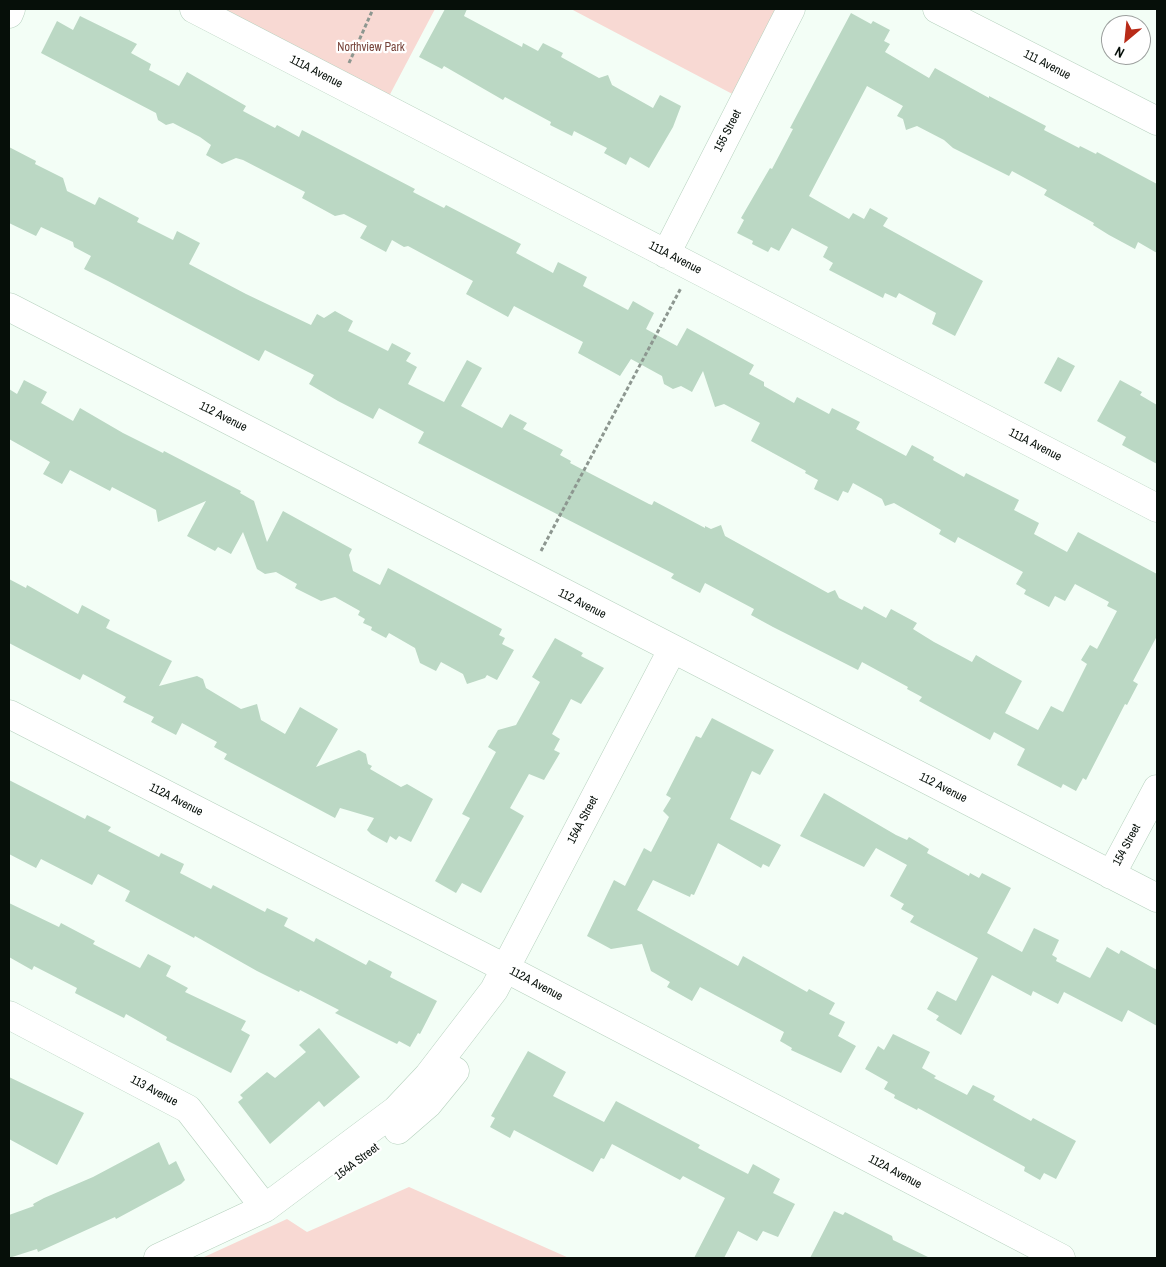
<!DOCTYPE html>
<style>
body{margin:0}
#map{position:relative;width:1166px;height:1267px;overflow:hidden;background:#f3fef6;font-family:"Archivo Narrow",sans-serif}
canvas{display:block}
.frame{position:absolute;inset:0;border:10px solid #060f09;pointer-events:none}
.north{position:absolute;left:1101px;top:15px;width:50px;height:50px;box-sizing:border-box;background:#fff;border:1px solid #9b9f9d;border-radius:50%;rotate:208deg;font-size:14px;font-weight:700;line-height:20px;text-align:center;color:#060f09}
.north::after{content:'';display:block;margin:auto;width:18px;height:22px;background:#b82b18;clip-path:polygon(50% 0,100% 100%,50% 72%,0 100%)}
</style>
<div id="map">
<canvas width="1166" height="1267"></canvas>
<div class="frame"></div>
<div class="north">N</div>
</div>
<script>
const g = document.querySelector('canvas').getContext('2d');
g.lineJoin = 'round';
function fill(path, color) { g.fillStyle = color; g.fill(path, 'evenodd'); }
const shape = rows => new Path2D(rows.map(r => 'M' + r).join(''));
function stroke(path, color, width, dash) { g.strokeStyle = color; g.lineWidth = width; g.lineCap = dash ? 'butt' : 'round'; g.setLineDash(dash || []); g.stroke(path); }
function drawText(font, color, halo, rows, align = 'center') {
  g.font = font + ' "Archivo Narrow",sans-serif'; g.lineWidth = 4.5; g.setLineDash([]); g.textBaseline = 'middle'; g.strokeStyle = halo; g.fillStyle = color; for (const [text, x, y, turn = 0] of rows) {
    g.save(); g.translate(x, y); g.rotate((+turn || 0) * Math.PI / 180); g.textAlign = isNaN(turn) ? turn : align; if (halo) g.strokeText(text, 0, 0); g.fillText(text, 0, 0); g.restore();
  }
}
fill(shape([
 [207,9,435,9,387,100],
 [571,9,786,9,740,98],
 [409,1187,569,1258,202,1258,287,1219,307,1232]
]), '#f8d9d3');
fill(shape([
 [445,9,467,9,464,16,522,47,523,43,538,51,543,43,563,53,561,57,599,78,608,75,612,85,653,108,660,95,681,106,673,127,649,168,630,157,626,165,604,153,607,148,574,131,572,136,550,125,551,122,505,97,503,100,444,66,442,69,419,57],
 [851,13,871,24,873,21,890,30,884,41,890,44,885,52,929,78,935,68,989,98,989,96,1046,126,1044,130,1079,148,1080,146,1096,154,1097,152,1157,184,1157,253,1138,242,1135,249,1109,235,1093,225,1094,223,1044,195,1047,190,1012,171,1009,176,953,148,944,140,917,126,906,130,903,119,897,116,903,106,867,86,809,196,849,219,853,213,864,219,870,208,888,218,883,226,983,281,955,336,932,324,936,313,899,293,896,298,885,293,883,298,829,270,833,263,823,257,828,247,792,228,779,251,771,247,768,252,752,244,753,241,737,233,744,220,741,218,770,168,772,169,793,129,790,128],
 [80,16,137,44,131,53,151,64,149,70,179,86,187,72,246,106,243,111,275,128,277,125,299,137,302,130,415,189,413,192,444,208,446,205,521,244,516,253,553,273,558,262,587,277,583,286,628,310,633,301,654,313,646,329,677,346,687,328,754,365,749,374,764,382,764,386,794,403,797,397,829,414,832,408,860,422,856,429,906,456,912,445,934,457,933,460,964,477,966,473,1019,500,1014,510,1039,523,1034,534,1067,552,1078,532,1157,574,1157,636,1133,681,1138,684,1127,705,1125,704,1086,780,1083,778,1076,791,1063,784,1061,788,1017,765,1025,749,994,732,990,740,919,701,922,697,907,689,908,687,862,662,858,670,773,627,751,615,754,609,705,583,700,593,671,578,674,574,418,443,424,432,392,415,379,408,373,419,338,401,309,384,314,375,265,350,259,361,108,281,84,269,91,256,74,247,73,242,41,227,36,236,9,223,9,147,36,161,35,164,63,178,67,191,95,205,99,197,139,218,137,222,173,240,177,231,200,243,189,264,246,294,311,325,317,314,324,318,335,311,353,321,348,331,388,351,392,343,411,353,406,361,417,367,408,384,444,402,467,360,482,368,461,406,502,428,510,414,527,423,523,429,563,450,560,455,571,461,570,463,649,504,652,505,654,501,705,528,705,526,711,529,721,525,725,536,828,593,835,590,839,598,862,610,864,606,886,618,891,609,917,623,913,629,934,642,972,662,976,655,993,665,1022,681,1005,713,1038,730,1051,706,1063,712,1087,664,1081,660,1090,645,1097,649,1117,611,1107,606,1109,602,1075,584,1065,601,1055,596,1049,607,1024,594,1026,590,1016,584,1023,572,958,537,955,543,939,534,941,530,894,503,885,506,882,499,853,483,848,493,843,491,838,501,814,489,818,480,805,473,806,471,751,441,760,423,724,404,715,407,703,371,692,392,681,386,673,389,664,384,662,376,631,359,620,376,578,353,583,342,514,306,508,317,466,294,473,281,408,246,404,247,392,240,386,252,360,238,367,226,344,214,335,216,302,198,305,192,243,160,236,158,222,164,206,155,211,145,200,137,173,123,166,125,158,120,156,113,41,53,57,21,73,30],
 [1058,357,1075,366,1061,392,1044,383],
 [24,380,47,392,41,403,73,421,80,408,123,433,163,453,164,451,241,491,240,493,254,501,267,542,283,511,352,549,349,555,353,571,380,585,388,568,502,629,499,635,505,638,502,644,514,650,497,680,487,675,485,678,467,684,463,674,441,662,436,671,420,663,415,648,389,633,386,638,371,630,372,627,363,623,365,619,358,615,360,611,335,597,321,601,295,588,297,584,276,572,265,574,257,569,243,532,231,554,218,547,215,551,187,536,206,501,158,522,156,510,112,487,110,491,70,470,62,484,43,474,50,462,9,439,9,389,17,394],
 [1120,380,1142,392,1140,395,1157,405,1157,464,1122,445,1126,437,1097,421],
 [9,579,26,588,27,585,78,614,82,605,110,620,106,628,172,661,159,686,197,676,203,679,206,688,241,709,257,704,261,720,285,734,300,707,338,729,316,767,359,750,366,754,368,764,372,766,370,769,401,787,407,784,433,799,411,842,399,836,396,840,390,836,387,843,371,834,367,830,374,818,340,808,335,818,224,759,227,754,214,747,217,742,182,723,176,735,151,722,154,717,123,702,126,697,83,674,80,680,9,643],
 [555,638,583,653,581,656,604,668,581,704,571,699,552,734,560,739,554,750,560,753,544,780,529,774,510,808,524,816,481,893,462,883,456,893,435,881,470,818,462,814,496,752,488,747,498,730,516,725,540,682,532,677],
 [712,718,774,750,760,775,752,771,730,819,781,845,769,867,763,864,761,868,718,843,694,895,691,894,690,897,653,880,637,910,738,966,743,956,807,992,809,989,835,1003,829,1014,845,1022,838,1036,856,1046,841,1073,791,1050,792,1048,780,1041,784,1032,700,987,692,1001,667,987,670,982,651,971,642,944,611,949,587,936,614,880,625,886,644,848,651,852,669,817,663,811,671,798,666,795,696,736,701,738],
 [9,780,85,819,87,815,111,827,108,831,159,857,161,853,184,864,180,873,211,889,213,885,265,912,267,908,288,918,284,926,314,942,316,938,366,965,369,960,392,972,390,977,437,1001,420,1034,418,1033,410,1047,399,1041,397,1044,335,1013,339,1010,300,990,299,992,257,971,195,936,194,938,125,901,130,891,98,874,92,885,41,859,36,868,9,854],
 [824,793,896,835,907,840,909,837,929,849,927,853,969,876,970,873,979,878,982,873,1011,888,987,933,1022,952,1034,928,1059,940,1052,955,1057,958,1056,961,1090,978,1107,947,1119,954,1121,950,1157,970,1157,1026,1128,1010,1122,1022,1064,992,1058,1004,1033,991,1031,996,992,975,961,1035,936,1020,939,1016,927,1009,937,991,956,1001,978,958,910,922,914,916,901,909,904,904,890,896,907,865,876,848,864,867,800,836],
 [9,903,59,927,61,923,95,941,93,944,140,968,148,954,171,966,166,976,188,988,185,992,246,1021,241,1030,250,1035,231,1073,166,1040,167,1037,126,1014,124,1018,75,993,77,988,34,966,32,970,9,957],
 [319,1028,360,1077,324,1107,319,1101,270,1144,238,1102,243,1098,240,1095,267,1072,275,1078,306,1052,299,1045],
 [893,1034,930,1052,922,1068,936,1076,934,1078,967,1095,973,1085,995,1096,993,1100,1031,1121,1033,1118,1076,1141,1056,1179,1044,1173,1040,1180,1024,1171,1025,1167,918,1108,917,1110,894,1098,895,1095,884,1089,888,1082,865,1069,878,1046,884,1050],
 [528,1051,566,1072,553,1096,604,1122,616,1101,700,1145,698,1148,748,1174,753,1164,780,1179,773,1193,795,1204,778,1237,763,1231,757,1241,738,1231,724,1258,694,1258,725,1198,683,1176,680,1180,612,1144,604,1159,601,1158,593,1172,514,1130,510,1138,490,1127,495,1118,491,1116],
 [9,1077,84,1113,57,1165,9,1139],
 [159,1142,169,1165,176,1161,185,1180,181,1184,116,1219,115,1217,38,1252,37,1249,9,1258,9,1215,34,1206,33,1204,44,1198,93,1177],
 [834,1211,843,1215,845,1212,892,1236,893,1240,930,1258,810,1258]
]), '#bbd8c4');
const minor = shape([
 [194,9,1157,508],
 [937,9,1157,121],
 [9,14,11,9],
 [666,254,791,9],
 [9,307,1157,898],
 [9,714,505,968,1061,1258],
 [1111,875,1157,789],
 [9,1015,188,1109,265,1208],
 [398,1130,428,1104,455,1071],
 [158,1258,265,1208,396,1110,428,1076,494,990,672,650]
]);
stroke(minor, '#b6d1be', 29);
stroke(shape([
 [349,63,373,9],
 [541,551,681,288]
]), '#8d9790', 3, [4, 2.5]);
stroke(minor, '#fff', 28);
drawText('12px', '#77443b', '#fff', [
 ["Northview Park",371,48]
]);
drawText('12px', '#060f09', '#fff', [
 ["111 Avenue",1047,65,27],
 ["111A Avenue",316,72,27],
 ["155 Street",728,131,-63],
 ["111A Avenue",675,258,27],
 ["112 Avenue",223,417,27],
 ["111A Avenue",1035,445,27],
 ["112 Avenue",582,604,27],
 ["112 Avenue",943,788,27],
 ["112A Avenue",176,800,27],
 ["154A Street",583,820,-62],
 ["154 Street",1127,845,-62],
 ["112A Avenue",536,984,28],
 ["113 Avenue",154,1091,28],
 ["154A Street",357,1162,-37],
 ["112A Avenue",895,1172,28]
]);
</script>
